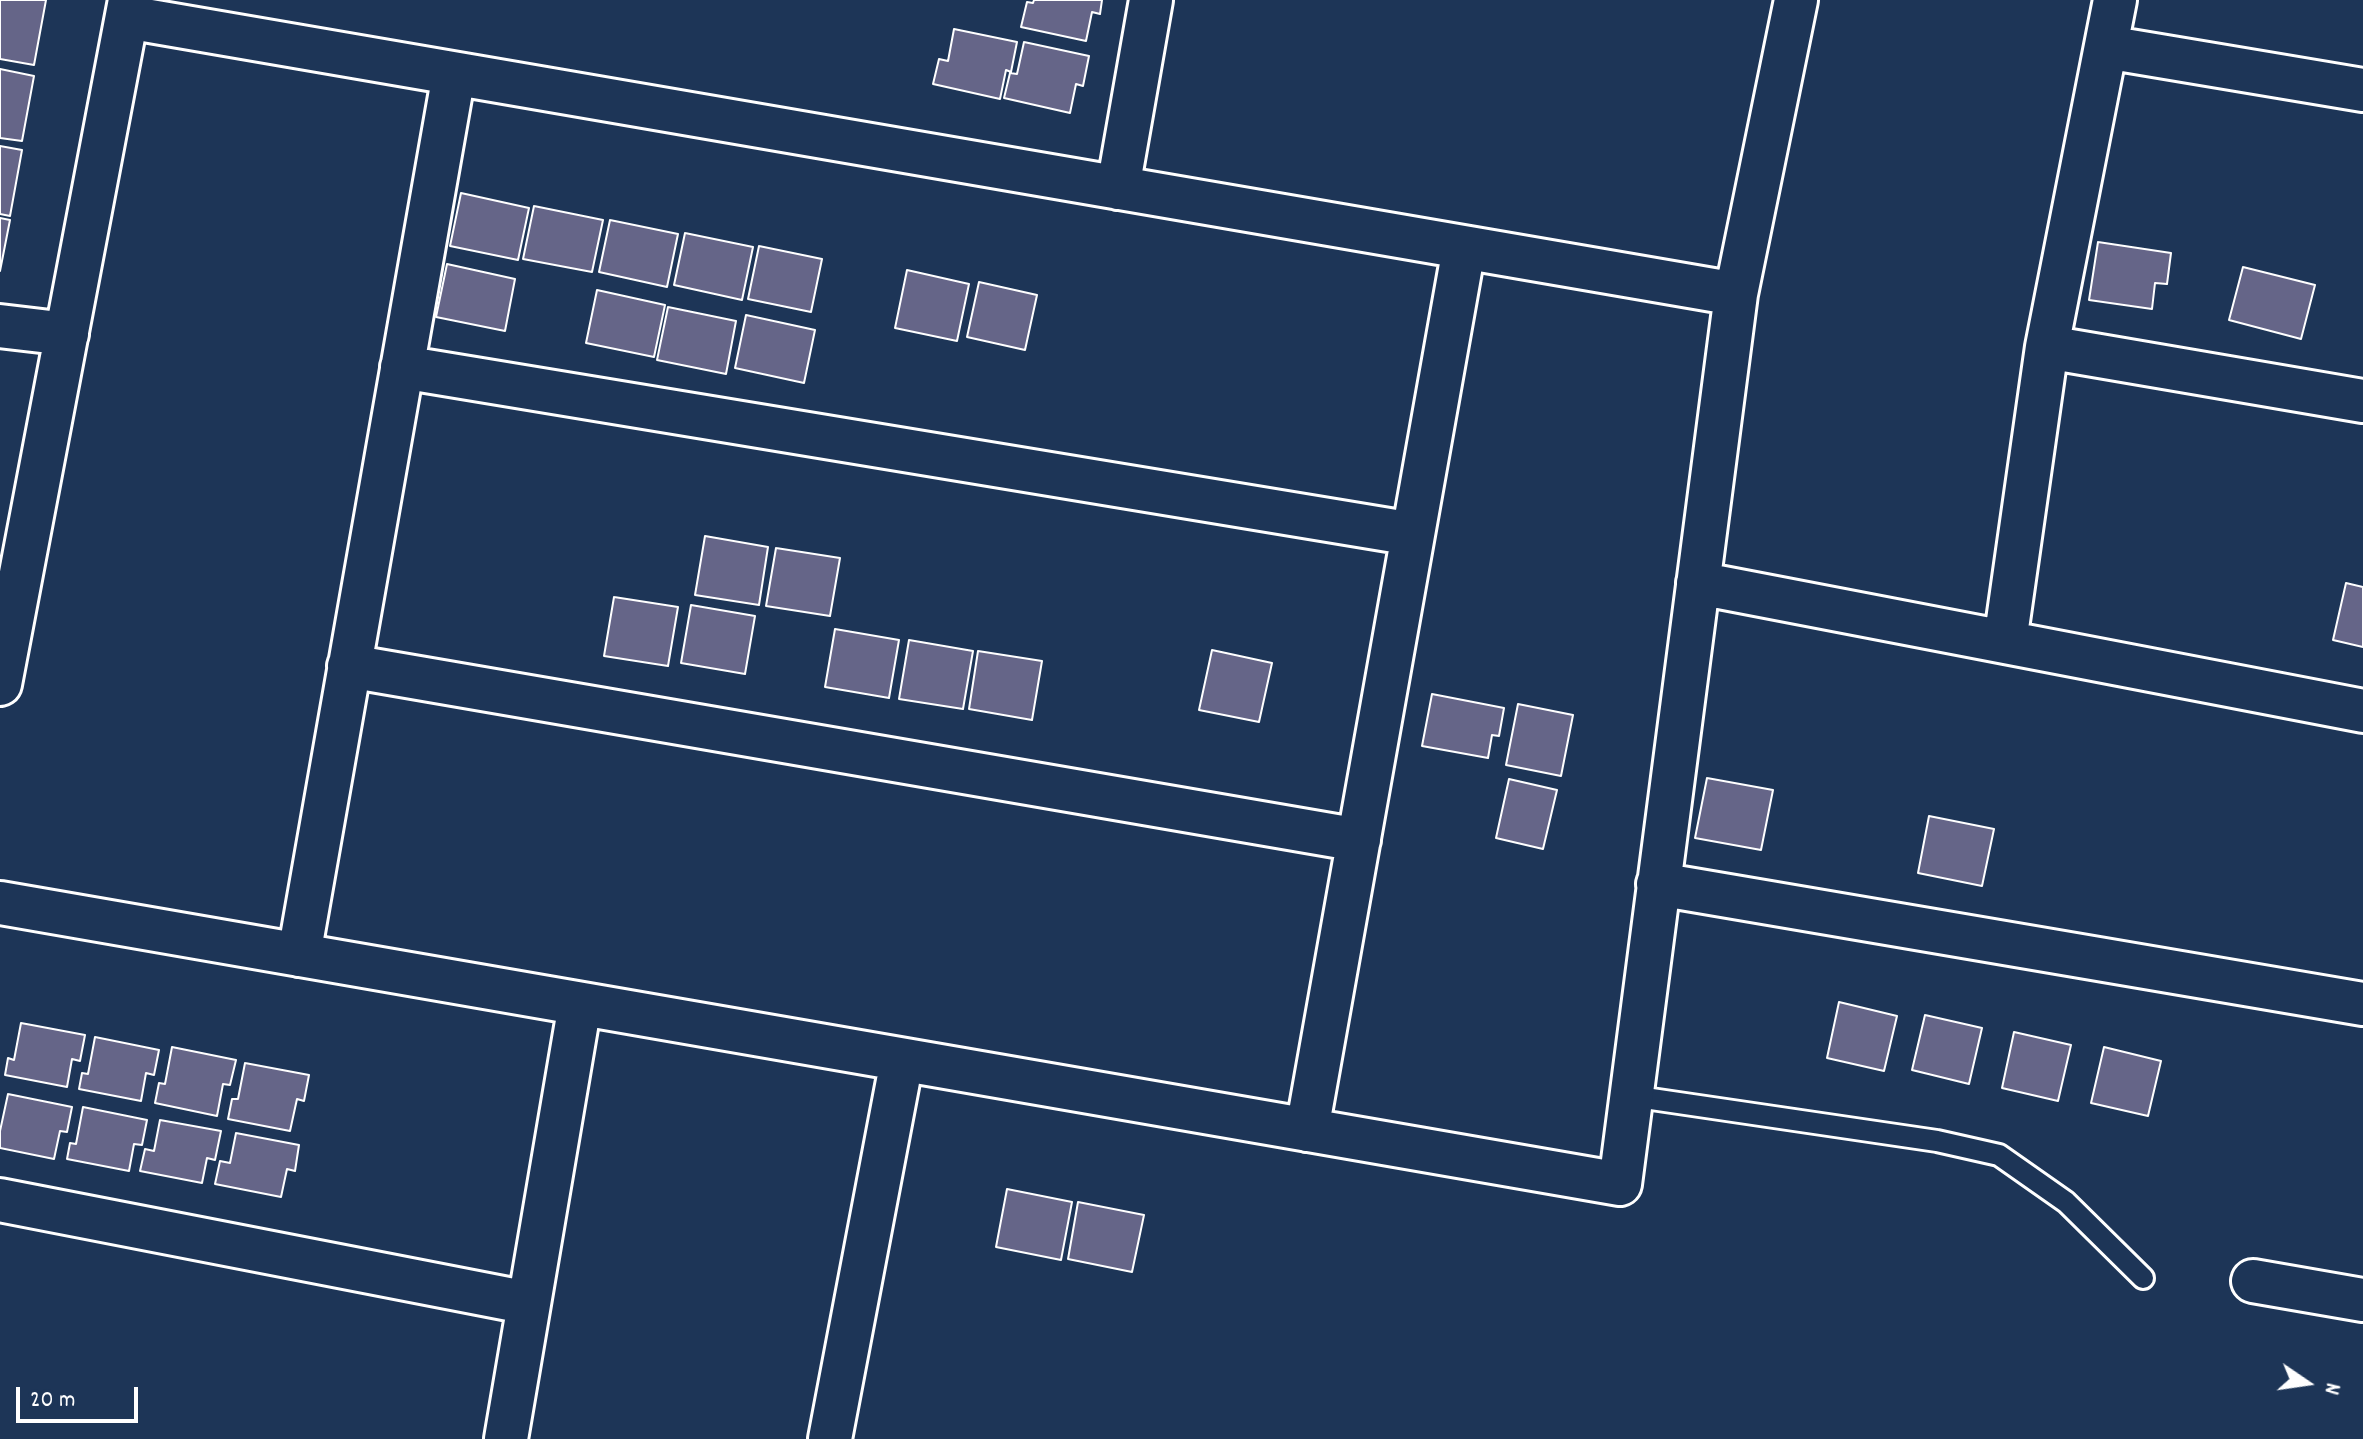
<!DOCTYPE html>
<style>
body{margin:0}
#map{position:relative;width:2363px;height:1439px;overflow:hidden;background:#1d3557;font-family:Dekko,sans-serif}
canvas{display:block}
.north{position:absolute;left:2267px;top:1343px;width:80px;height:80px;-webkit-text-stroke:6px #1d3557;paint-order:stroke;rotate:103deg;font-size:22px;font-weight:700;line-height:32px;text-align:center;color:#fff}
.north::after{content:'';display:block;margin:auto;width:28px;height:36px;background:#fff;clip-path:polygon(50% 0,100% 100%,50% 72%,0 100%)}
.scale{position:absolute;left:16px;top:1387px;width:122px;height:36px;box-sizing:border-box;border:4px solid #fff;border-top:0;padding-left:10px;font-size:24px;line-height:28px;white-space:nowrap;color:#fff;-webkit-text-stroke:6px #1d3557;paint-order:stroke}
</style>
<div id="map">
<canvas width="2363" height="1439"></canvas>
<div class="north">N</div>
<div class="scale">20 m</div>
</div>
<script>
const g = document.querySelector('canvas').getContext('2d');
g.lineJoin = 'round';
function fill(path, color) { g.fillStyle = color; g.fill(path, 'evenodd'); }
const shape = rows => new Path2D(rows.map(r => 'M' + r).join(''));
function stroke(path, color, width, dash) { g.strokeStyle = color; g.lineWidth = width; g.lineCap = dash ? 'butt' : 'round'; g.setLineDash(dash || []); g.stroke(path); }
const building = shape([
 [0,0,46,0,34,65,0,59,0,0],
 [1034,0,1102,0,1100,14,1092,12,1086,41,1021,27,1027,2,1033,3,1034,0],
 [954,29,1017,42,1011,72,1006,70,1000,99,933,84,939,59,948,61,954,29],
 [1024,42,1089,56,1083,86,1076,84,1070,113,1004,98,1010,73,1017,74,1024,42],
 [0,69,34,76,22,141,0,138,0,69],
 [0,146,22,150,10,216,0,214,0,146],
 [461,193,529,208,518,260,450,246,461,193],
 [534,206,603,220,592,272,523,259,534,206],
 [0,218,10,220,0,271,0,218],
 [610,220,678,234,667,287,599,272,610,220],
 [685,233,753,247,742,300,674,285,685,233],
 [2098,242,2171,253,2167,284,2155,283,2152,309,2089,300,2098,242],
 [759,246,822,259,811,312,748,299,759,246],
 [447,264,515,279,505,331,436,317,447,264],
 [2243,267,2315,285,2301,339,2229,320,2243,267],
 [907,270,969,284,957,341,895,328,907,270],
 [979,282,1037,295,1025,350,967,337,979,282],
 [597,290,665,305,654,357,586,343,597,290],
 [668,307,736,321,726,374,657,360,668,307],
 [746,315,815,330,804,383,735,368,746,315],
 [705,536,768,547,759,605,695,595,705,536],
 [776,548,840,558,830,616,766,606,776,548],
 [2346,583,2363,587,2363,647,2333,640,2346,583],
 [614,597,678,607,668,666,604,656,614,597],
 [691,605,755,616,745,674,681,663,691,605],
 [835,629,899,640,889,698,825,687,835,629],
 [909,640,973,651,963,709,899,699,909,640],
 [1212,650,1272,663,1259,722,1199,710,1212,650],
 [978,651,1042,661,1032,720,969,709,978,651],
 [1432,694,1504,708,1499,736,1492,735,1488,758,1422,746,1432,694],
 [1518,704,1573,715,1561,776,1506,765,1518,704],
 [1707,778,1773,790,1761,850,1695,838,1707,778],
 [1509,779,1557,790,1543,849,1496,838,1509,779],
 [1929,816,1994,829,1982,886,1918,873,1929,816],
 [1839,1002,1897,1016,1884,1071,1827,1058,1839,1002],
 [1925,1015,1982,1028,1969,1084,1912,1070,1925,1015],
 [21,1023,85,1035,80,1061,72,1059,67,1087,5,1075,8,1058,14,1060,21,1023],
 [2014,1032,2071,1045,2058,1101,2002,1088,2014,1032],
 [95,1037,159,1050,154,1075,146,1073,141,1101,79,1089,82,1073,88,1074,95,1037],
 [172,1047,236,1060,230,1085,223,1084,217,1116,155,1103,159,1083,165,1084,172,1047],
 [2104,1047,2161,1061,2148,1116,2091,1103,2104,1047],
 [245,1063,309,1075,304,1101,297,1099,290,1131,228,1119,232,1099,238,1099,245,1063],
 [8,1094,72,1107,67,1132,60,1131,54,1159,0,1148,0,1131,8,1094],
 [83,1107,147,1120,142,1145,134,1144,129,1171,67,1159,70,1143,76,1144,83,1107],
 [160,1120,221,1131,215,1160,207,1158,202,1183,140,1171,145,1149,154,1151,160,1120],
 [236,1133,299,1145,295,1171,287,1169,281,1197,215,1184,220,1161,230,1163,236,1133],
 [1007,1189,1072,1202,1061,1260,996,1247,1007,1189],
 [1078,1202,1144,1215,1132,1272,1068,1259,1078,1202]
]);
fill(building, '#656588');
stroke(building, '#fff', 2);
const service = shape([
 [1631,1096,1937,1141,1999,1155,2066,1202,2143,1278]
]);
const minor = shape([
 [2115,0,2047,347,2363,401],
 [127,17,1736,294],
 [2106,47,2363,90],
 [1118,188,1151,0],
 [0,326,67,334],
 [402,367,1413,534],
 [1698,583,2363,711],
 [2005,642,2047,347],
 [349,666,1359,840],
 [0,684,130,0],
 [1658,884,2363,1004],
 [0,903,1620,1184,1736,294,1796,0],
 [299,955,454,74],
 [1307,1130,1464,248],
 [0,1200,529,1303],
 [2253,1281,2363,1300],
 [506,1439,580,1004],
 [830,1439,902,1060]
]);
stroke(service, '#fff', 26);
stroke(minor, '#fff', 48);
stroke(service, '#1d3557', 20);
stroke(minor, '#1d3557', 42);
</script>
